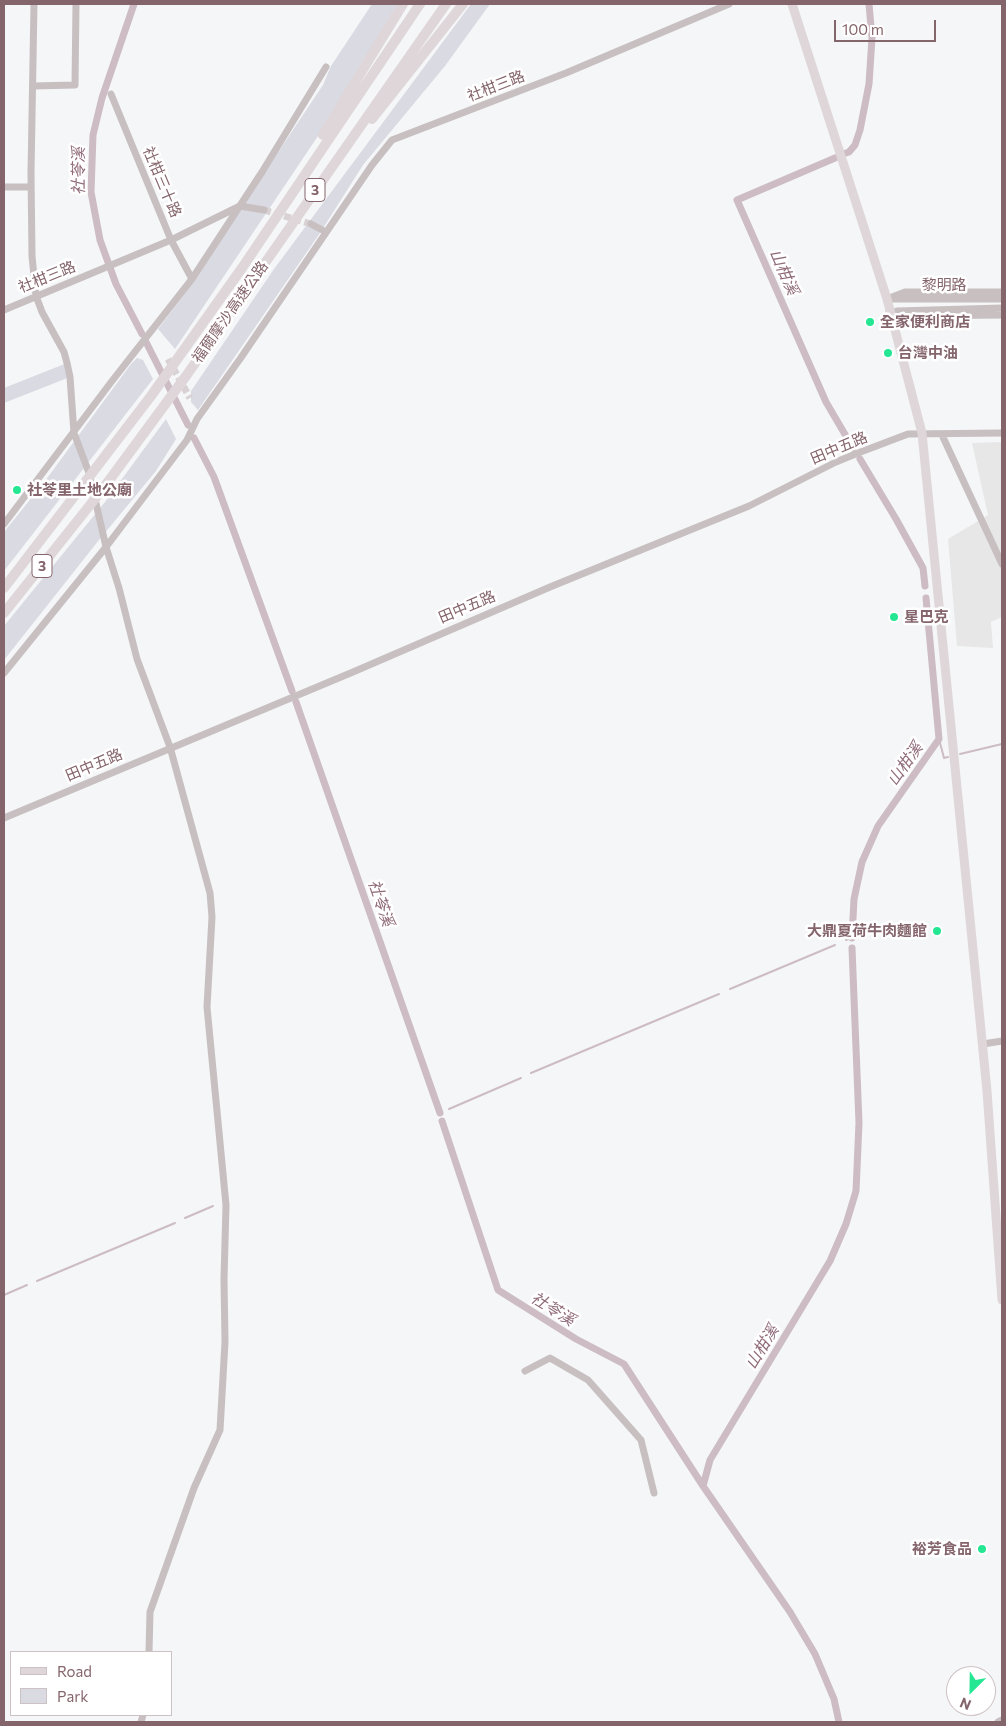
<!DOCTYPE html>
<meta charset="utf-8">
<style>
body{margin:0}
#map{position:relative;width:1006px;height:1726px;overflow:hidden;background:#f4f6f7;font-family:Commissioner,sans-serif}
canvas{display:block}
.frame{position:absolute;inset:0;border:5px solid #85656c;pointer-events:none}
.legend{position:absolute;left:10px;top:1651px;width:162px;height:65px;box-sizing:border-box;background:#fff;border:1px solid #cec1c4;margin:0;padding:6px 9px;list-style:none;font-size:15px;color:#85656c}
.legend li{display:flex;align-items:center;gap:10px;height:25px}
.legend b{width:25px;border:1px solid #cec1c4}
.north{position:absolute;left:946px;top:1666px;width:50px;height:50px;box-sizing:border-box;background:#fff;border:1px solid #cec1c4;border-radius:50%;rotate:203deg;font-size:14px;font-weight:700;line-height:20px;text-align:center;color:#85656c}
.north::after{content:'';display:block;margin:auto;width:18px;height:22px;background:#25e693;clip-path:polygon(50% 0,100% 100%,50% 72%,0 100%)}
.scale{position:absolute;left:834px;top:20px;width:102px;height:22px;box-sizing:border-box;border:2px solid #85656c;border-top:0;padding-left:6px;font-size:15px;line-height:18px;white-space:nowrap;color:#85656c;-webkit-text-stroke:4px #fff;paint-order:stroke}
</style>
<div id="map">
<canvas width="1006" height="1726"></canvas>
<div class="frame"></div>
<ul class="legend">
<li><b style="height:6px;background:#dfd6d9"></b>Road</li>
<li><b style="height:14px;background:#dadae3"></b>Park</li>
</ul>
<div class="north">N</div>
<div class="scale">100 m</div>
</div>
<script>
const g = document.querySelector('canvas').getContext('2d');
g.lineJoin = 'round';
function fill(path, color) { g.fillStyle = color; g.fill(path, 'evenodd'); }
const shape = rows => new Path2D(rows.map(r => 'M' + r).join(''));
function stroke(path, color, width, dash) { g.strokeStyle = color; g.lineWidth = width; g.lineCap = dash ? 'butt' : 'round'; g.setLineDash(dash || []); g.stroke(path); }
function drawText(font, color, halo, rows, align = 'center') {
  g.font = font + ' Commissioner,"Noto Sans TC",sans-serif'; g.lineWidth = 5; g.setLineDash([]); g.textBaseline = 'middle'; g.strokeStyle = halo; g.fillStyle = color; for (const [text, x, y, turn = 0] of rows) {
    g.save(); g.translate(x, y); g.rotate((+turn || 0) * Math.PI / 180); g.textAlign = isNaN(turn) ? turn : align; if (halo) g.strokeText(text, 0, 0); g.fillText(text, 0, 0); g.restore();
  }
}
fill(shape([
 [1002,442,1002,617,991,622,993,648,957,646,948,539,988,515,972,443]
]), '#e7e7e8');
fill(shape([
 [372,4,402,4,367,63,175,349,158,329,197,278,246,200,323,85,331,66],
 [471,4,490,4,445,66,363,165,320,233,198,410,191,402,191,391,274,269],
 [137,358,143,360,153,379,4,571,4,532,45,481,131,364],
 [67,363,70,377,4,403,4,388],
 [166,419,176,439,156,471,99,540,4,660,4,626,105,502]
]), '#dadae3');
stroke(shape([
 [939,739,944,758,948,757],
 [960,754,1002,744],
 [846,940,852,937],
 [730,989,835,945],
 [531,1073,719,994],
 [449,1109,521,1078],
 [439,1113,440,1112],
 [185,1218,213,1206],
 [37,1281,175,1223],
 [4,1295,27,1285]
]), '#cdbcc3', 2);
stroke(shape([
 [134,4,102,98,93,135,91,192,100,240,116,284,142,334],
 [846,153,849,152,855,145,860,130,869,84,872,38,869,4],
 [835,158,737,200,826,402,853,448],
 [146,342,188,425],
 [194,438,214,477,292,691],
 [860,459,896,519,923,568,925,586],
 [296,702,440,1113],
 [852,938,854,899,862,862,878,826,939,739,926,598],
 [442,1121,498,1290,576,1339,624,1364,703,1486,790,1612,815,1654,834,1699,839,1722],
 [703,1486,710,1460,830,1261,846,1224,856,1191,859,1123,852,948]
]), '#cdbcc3', 7);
stroke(shape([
 [264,210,311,224],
 [168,359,190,398]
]), '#d8d2d4', 7, [7, 3.5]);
stroke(shape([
 [34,4,31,173,32,256,36,296,42,312,64,352,67,363,70,377,74,433,89,473,106,547,119,588,137,659,170,747,210,893,212,917,207,1007,226,1205,224,1279,225,1342,220,1430,194,1488,150,1612,149,1652],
 [33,86,75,85,76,4],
 [111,94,171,240,192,279],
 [4,187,31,187],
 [311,224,326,232],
 [887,299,905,292,1002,292],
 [893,299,1002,299],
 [4,310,171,240,240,206,264,210],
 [889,311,907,316,1002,315],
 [897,311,1002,308],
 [942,435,1002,564],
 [4,524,112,381,192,279,262,172,326,67],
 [4,673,106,547,187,440,197,419,240,359,372,165,392,140,566,73,729,4],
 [4,818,353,672,550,587,749,506,836,462,858,453,908,434,1002,433],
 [983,1044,1002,1041],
 [525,1371,550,1358,588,1380,641,1440,654,1493],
 [141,1722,143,1715],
 [998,1722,1002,1720]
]), '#c8bfc1', 7);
stroke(shape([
 [792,4,887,299,922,433,987,1091,1002,1300]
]), '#dfd6d9', 9);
stroke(shape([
 [372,119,463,4],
 [323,135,403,4],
 [4,588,151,396,242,268,420,4],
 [4,613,102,490,186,376,446,4]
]), '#dfd6d9', 10);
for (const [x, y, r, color] of [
 [870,322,5,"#25e693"],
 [888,353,5,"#25e693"],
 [17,490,5,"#25e693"],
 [894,617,5,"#25e693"],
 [937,931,5,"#25e693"],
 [982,1549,5,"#25e693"]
]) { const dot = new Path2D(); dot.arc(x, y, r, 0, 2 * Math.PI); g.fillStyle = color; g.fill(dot); stroke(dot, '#fff', 2); }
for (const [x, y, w] of [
 [315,190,20],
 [42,566,20]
]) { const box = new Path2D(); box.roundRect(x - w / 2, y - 11.5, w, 23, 4); g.fillStyle = '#fff'; g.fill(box); stroke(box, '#85656c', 1); }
drawText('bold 14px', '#85656c', null, [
 ["3",315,190],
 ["3",42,566]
]);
drawText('15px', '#85656c', '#fff', [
 ["社柑三路",496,86,-21],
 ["社柑三十路",162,182,67],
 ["社柑三路",47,277,-22],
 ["黎明路",944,285],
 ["福爾摩沙高速公路",230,312,-55],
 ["田中五路",839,448,-23],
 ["田中五路",467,607,-23],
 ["田中五路",94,765,-23]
]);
drawText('bold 15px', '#85656c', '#fff', [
 ["全家便利商店",880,322],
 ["台灣中油",898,353],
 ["社苓里土地公廟",27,490],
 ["星巴克",904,617],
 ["大鼎夏荷牛肉麵館",927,931,"right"],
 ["裕芳食品",972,1549,"right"]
], 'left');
drawText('italic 16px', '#906b79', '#fff', [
 ["社苓溪",79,171,-90],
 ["山柑溪",784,272,66],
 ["山柑溪",905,764,-55],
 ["社苓溪",381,903,71],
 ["社苓溪",553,1309,32],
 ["山柑溪",762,1347,-59]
]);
</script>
